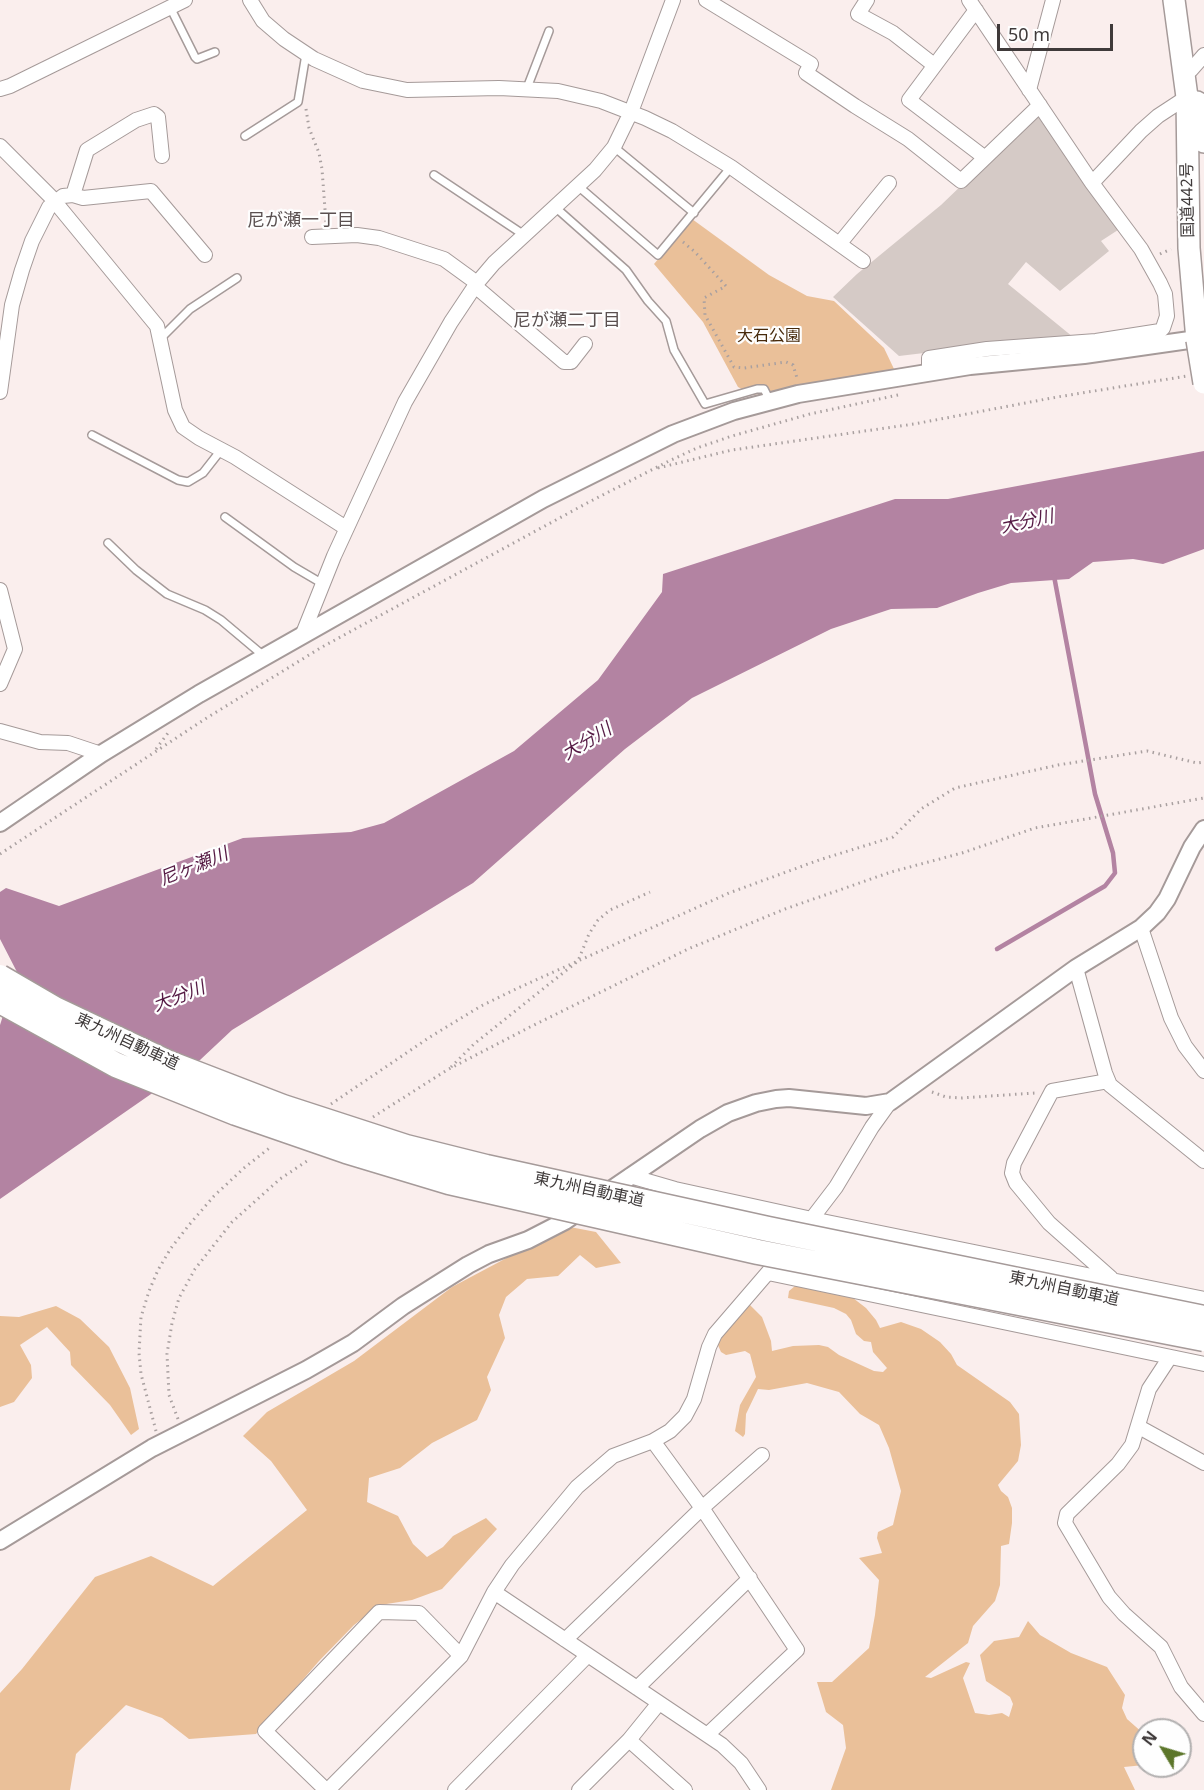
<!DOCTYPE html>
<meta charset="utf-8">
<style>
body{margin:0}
#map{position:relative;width:1204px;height:1790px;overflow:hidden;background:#faeeed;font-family:"Noto Sans",sans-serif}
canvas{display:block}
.north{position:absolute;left:1132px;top:1718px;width:60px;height:60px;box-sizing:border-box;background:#fefefe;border:2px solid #b2b0b0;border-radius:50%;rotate:308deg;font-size:16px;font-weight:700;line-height:24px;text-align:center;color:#3f3a3a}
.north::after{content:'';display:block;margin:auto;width:21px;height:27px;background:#5c762a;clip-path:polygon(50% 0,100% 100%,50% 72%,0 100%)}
.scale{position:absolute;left:997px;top:24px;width:116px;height:27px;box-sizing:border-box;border:3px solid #3f3a3a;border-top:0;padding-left:8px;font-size:18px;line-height:21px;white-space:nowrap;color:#3f3a3a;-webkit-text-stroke:4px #fefefe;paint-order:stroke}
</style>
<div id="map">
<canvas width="1204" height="1790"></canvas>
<div class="north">N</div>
<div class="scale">50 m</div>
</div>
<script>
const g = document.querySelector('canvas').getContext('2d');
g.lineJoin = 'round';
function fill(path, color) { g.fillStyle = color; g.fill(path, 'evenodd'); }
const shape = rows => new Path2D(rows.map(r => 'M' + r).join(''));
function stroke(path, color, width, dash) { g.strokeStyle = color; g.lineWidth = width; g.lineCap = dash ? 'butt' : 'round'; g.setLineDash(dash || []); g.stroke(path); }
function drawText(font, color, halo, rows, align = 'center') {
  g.font = font + ' "Noto Sans","Noto Sans JP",sans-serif'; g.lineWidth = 4.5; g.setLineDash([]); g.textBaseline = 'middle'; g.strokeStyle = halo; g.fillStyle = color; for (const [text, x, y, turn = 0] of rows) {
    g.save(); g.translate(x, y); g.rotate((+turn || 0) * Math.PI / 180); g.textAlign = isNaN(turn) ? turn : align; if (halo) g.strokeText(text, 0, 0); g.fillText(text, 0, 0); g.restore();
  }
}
fill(shape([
 [692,219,769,275,807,296,834,301,884,348,894,369,753,395,738,387,703,322,654,264],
 [570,1227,596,1232,621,1263,596,1268,580,1255,558,1276,527,1279,506,1297,499,1315,505,1338,487,1377,491,1390,477,1420,432,1443,400,1468,369,1478,367,1502,398,1516,413,1544,427,1557,443,1547,453,1536,486,1518,497,1529,442,1589,412,1600,380,1605,354,1625,319,1661,256,1734,189,1739,162,1718,126,1705,76,1754,70,1790,0,1790,0,1693,22,1669,95,1577,151,1556,213,1586,307,1510,271,1461,243,1436,267,1412,354,1361,452,1287,516,1253],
 [795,1286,843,1293,853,1298,866,1308,876,1320,880,1328,901,1322,921,1329,940,1342,951,1354,957,1365,1010,1402,1019,1414,1021,1445,1018,1461,998,1485,1001,1491,1008,1497,1012,1508,1012,1523,1009,1544,1001,1546,1000,1585,995,1601,973,1626,968,1643,925,1677,931,1678,966,1662,970,1663,963,1678,975,1713,989,1715,1002,1713,1009,1717,1013,1704,1010,1697,986,1681,980,1655,994,1641,1019,1637,1028,1621,1040,1635,1071,1653,1107,1667,1125,1695,1122,1708,1127,1719,1144,1734,1144,1765,1124,1767,1135,1790,831,1790,846,1748,843,1725,826,1712,817,1682,832,1682,869,1648,875,1615,879,1580,859,1558,882,1553,877,1538,878,1532,893,1525,901,1491,889,1448,879,1425,860,1414,839,1392,807,1383,769,1390,758,1389,746,1414,745,1434,743,1437,735,1431,740,1405,756,1377,750,1354,745,1351,726,1355,721,1352,717,1343,721,1332,745,1306,750,1305,762,1317,771,1341,772,1351,793,1346,819,1345,828,1347,839,1355,874,1371,883,1372,887,1368,873,1352,871,1342,864,1341,856,1334,851,1320,846,1314,834,1308,788,1298,789,1291],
 [56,1306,80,1319,109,1347,130,1388,139,1429,131,1435,110,1405,71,1365,70,1352,47,1327,20,1345,31,1365,32,1378,14,1402,0,1407,0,1316,19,1317]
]), '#eac099');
fill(shape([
 [1204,451,1204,549,1163,564,1133,559,1093,562,1069,579,1011,583,978,593,937,608,891,609,831,629,692,698,625,749,473,883,232,1030,200,1060,0,1199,0,1025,17,972,0,939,0,892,6,888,59,906,243,838,351,832,384,823,514,751,598,680,662,592,663,574,895,499,948,499]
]), '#b383a2');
stroke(shape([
 [997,949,1105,886,1115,873,1113,853,1095,794,1054,576]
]), '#b383a2', 4.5);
fill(shape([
 [1039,111,1118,230,1101,241,1109,251,1060,291,1026,262,1008,284,1073,337,1024,341,899,356,833,297,857,274,941,205]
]), '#d5cac6');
const service = shape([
 [170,7,195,57,197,59,215,52],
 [527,88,549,31],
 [245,136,298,102,306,54],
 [614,147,694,213],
 [434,175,524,235],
 [578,186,658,255,731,167],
 [555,207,626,270,648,301,666,321,674,350,705,404,757,389,764,389,770,401],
 [161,338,190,309,237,278],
 [92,435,178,480,188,482,203,473,221,450],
 [225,517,294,567,323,584],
 [108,543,136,570,167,594,205,610,221,620,265,657]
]);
const minor = shape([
 [250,0,263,21,284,39,314,59,363,81,407,90,499,88,558,91,601,101,645,118,672,131,731,167,863,261],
 [706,0,811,64,806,73,855,106,908,139,961,181,1040,105],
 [867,0,858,14,893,33,934,65],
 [969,0,1092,183,1141,131,1158,116,1187,97],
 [976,10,909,100,984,157],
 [1191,70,1204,55],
 [0,89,10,86,185,0],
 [1029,90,1053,0],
 [0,146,51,197,157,326,175,410,183,427,199,438,235,457,346,528],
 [73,195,87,150,136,120,154,114,158,117,162,156],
 [312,237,357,235,379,238,444,259,477,283],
 [840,243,889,183],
 [475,286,564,362,571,362,585,344],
 [929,372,929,358,987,349,1096,341,1160,331,1163,328,1167,316,1165,294,1160,283,1141,249,1092,183],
 [0,392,12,305,22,270,32,241,49,207,63,196,73,195,83,198,151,191,205,255],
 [0,590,15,649,0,684],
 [302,636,334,556,405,402,451,322,477,283,494,263,595,170,614,147,631,112,673,0],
 [0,731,40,742,68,743,101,754],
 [1141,928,1171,1018,1185,1046,1204,1071],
 [1076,968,1105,1073,1110,1085,1204,1161],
 [1108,1081,1052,1091,1014,1163,1012,1173,1016,1183,1049,1223,1111,1278],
 [630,1176,675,1189,812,1219,1204,1299],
 [797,1238,836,1187,872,1127,890,1102],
 [768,1273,1204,1364],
 [1170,1357,1149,1389,1132,1445,1118,1464,1067,1514,1065,1523,1109,1597,1124,1614,1161,1647,1181,1687,1204,1714],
 [1139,1427,1204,1463],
 [653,1441,702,1508,797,1650,707,1735],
 [494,1592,722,1745,741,1763,759,1790],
 [565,1640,702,1508,762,1455],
 [637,1688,750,1578],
 [629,1740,685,1790],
 [326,1790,265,1731,379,1612,419,1613,461,1656],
 [328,1790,461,1656,494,1592,512,1565,577,1487,613,1456,653,1441,670,1431,685,1416,694,1399,709,1347,715,1334,783,1255],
 [455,1790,588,1655],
 [579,1790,629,1740,659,1703]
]);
const tertiary = shape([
 [0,823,101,754,199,694,543,499,673,434,734,411,798,394,970,366,1084,355,1204,338],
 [0,1541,152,1448,306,1370,353,1343,403,1306,468,1265,489,1254,528,1240,565,1221,700,1129,728,1113,756,1103,776,1099,789,1098,866,1106,890,1102,1076,968,1141,928,1157,913,1167,899,1192,847,1204,829]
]);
const trunk = shape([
 [1174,0,1187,97,1189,248,1197,340],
 [1197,102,1204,142]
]);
stroke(service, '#a59a99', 10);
stroke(minor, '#a59a99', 16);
stroke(tertiary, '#a59a99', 20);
stroke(trunk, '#a59a99', 24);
stroke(shape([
 [306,109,309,128,319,153,322,169,326,223],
 [683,242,695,252,726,286,704,298,705,315,734,367,744,368,786,362,793,365,797,378],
 [1160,254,1171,249],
 [658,468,732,450,914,424,1057,397,1187,376],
 [156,749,168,733],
 [0,854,205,719,322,647,589,502,669,461,697,448,732,436,810,414,898,395],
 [451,1067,474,1044,578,961,589,934,598,920,610,910,650,892],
 [932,1092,946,1097,961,1098,1035,1093],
 [331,1104,430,1037,481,1006,518,988,729,893,819,860,893,837,921,809,955,788,1058,765,1147,751,1197,763,1204,762],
 [373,1117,447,1070,530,1027,688,949,785,909,891,872,962,853,1035,828,1204,798],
 [178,1419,169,1395,167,1354,172,1323,179,1298,195,1269,232,1222,280,1179,310,1159],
 [156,1431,141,1374,139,1353,141,1317,149,1291,158,1270,171,1248,189,1225,214,1196,244,1168,272,1146]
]), '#a9a0a0', 3, [1.5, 4.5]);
stroke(service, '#fff', 7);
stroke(minor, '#fff', 14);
stroke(tertiary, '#fff', 16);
stroke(trunk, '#fff', 21);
const trunkBridge = shape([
 [1197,340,1204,383]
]);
const motorwayBridge = shape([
 [0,977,55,1009,169,1063,283,1107,406,1147,486,1167,768,1229,1204,1318],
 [0,1001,116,1065,236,1113,346,1151,449,1182,758,1252,1204,1339]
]);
stroke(trunkBridge, '#a59a99', 24, []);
stroke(motorwayBridge, '#a59a99', 27, []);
stroke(trunkBridge, '#fff', 21);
stroke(motorwayBridge, '#fff', 24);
drawText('16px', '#3f3a3a', '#fefefe', [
 ["国道442号",1188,200,-91],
 ["東九州自動車道",127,1042,25],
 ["東九州自動車道",589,1190,12],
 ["東九州自動車道",1064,1289,12]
]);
drawText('16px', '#472a0b', '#fefefe', [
 ["大石公園",769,336]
]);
drawText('18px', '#5a5050', '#fefefe', [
 ["尼が瀬一丁目",301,221],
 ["尼が瀬二丁目",567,321]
]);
drawText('italic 18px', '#551a44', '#fefefe', [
 ["大分川",1027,522,-12],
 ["大分川",587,742,-31],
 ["尼ヶ瀬川",194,867,-22],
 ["大分川",179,997,-21]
]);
</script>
